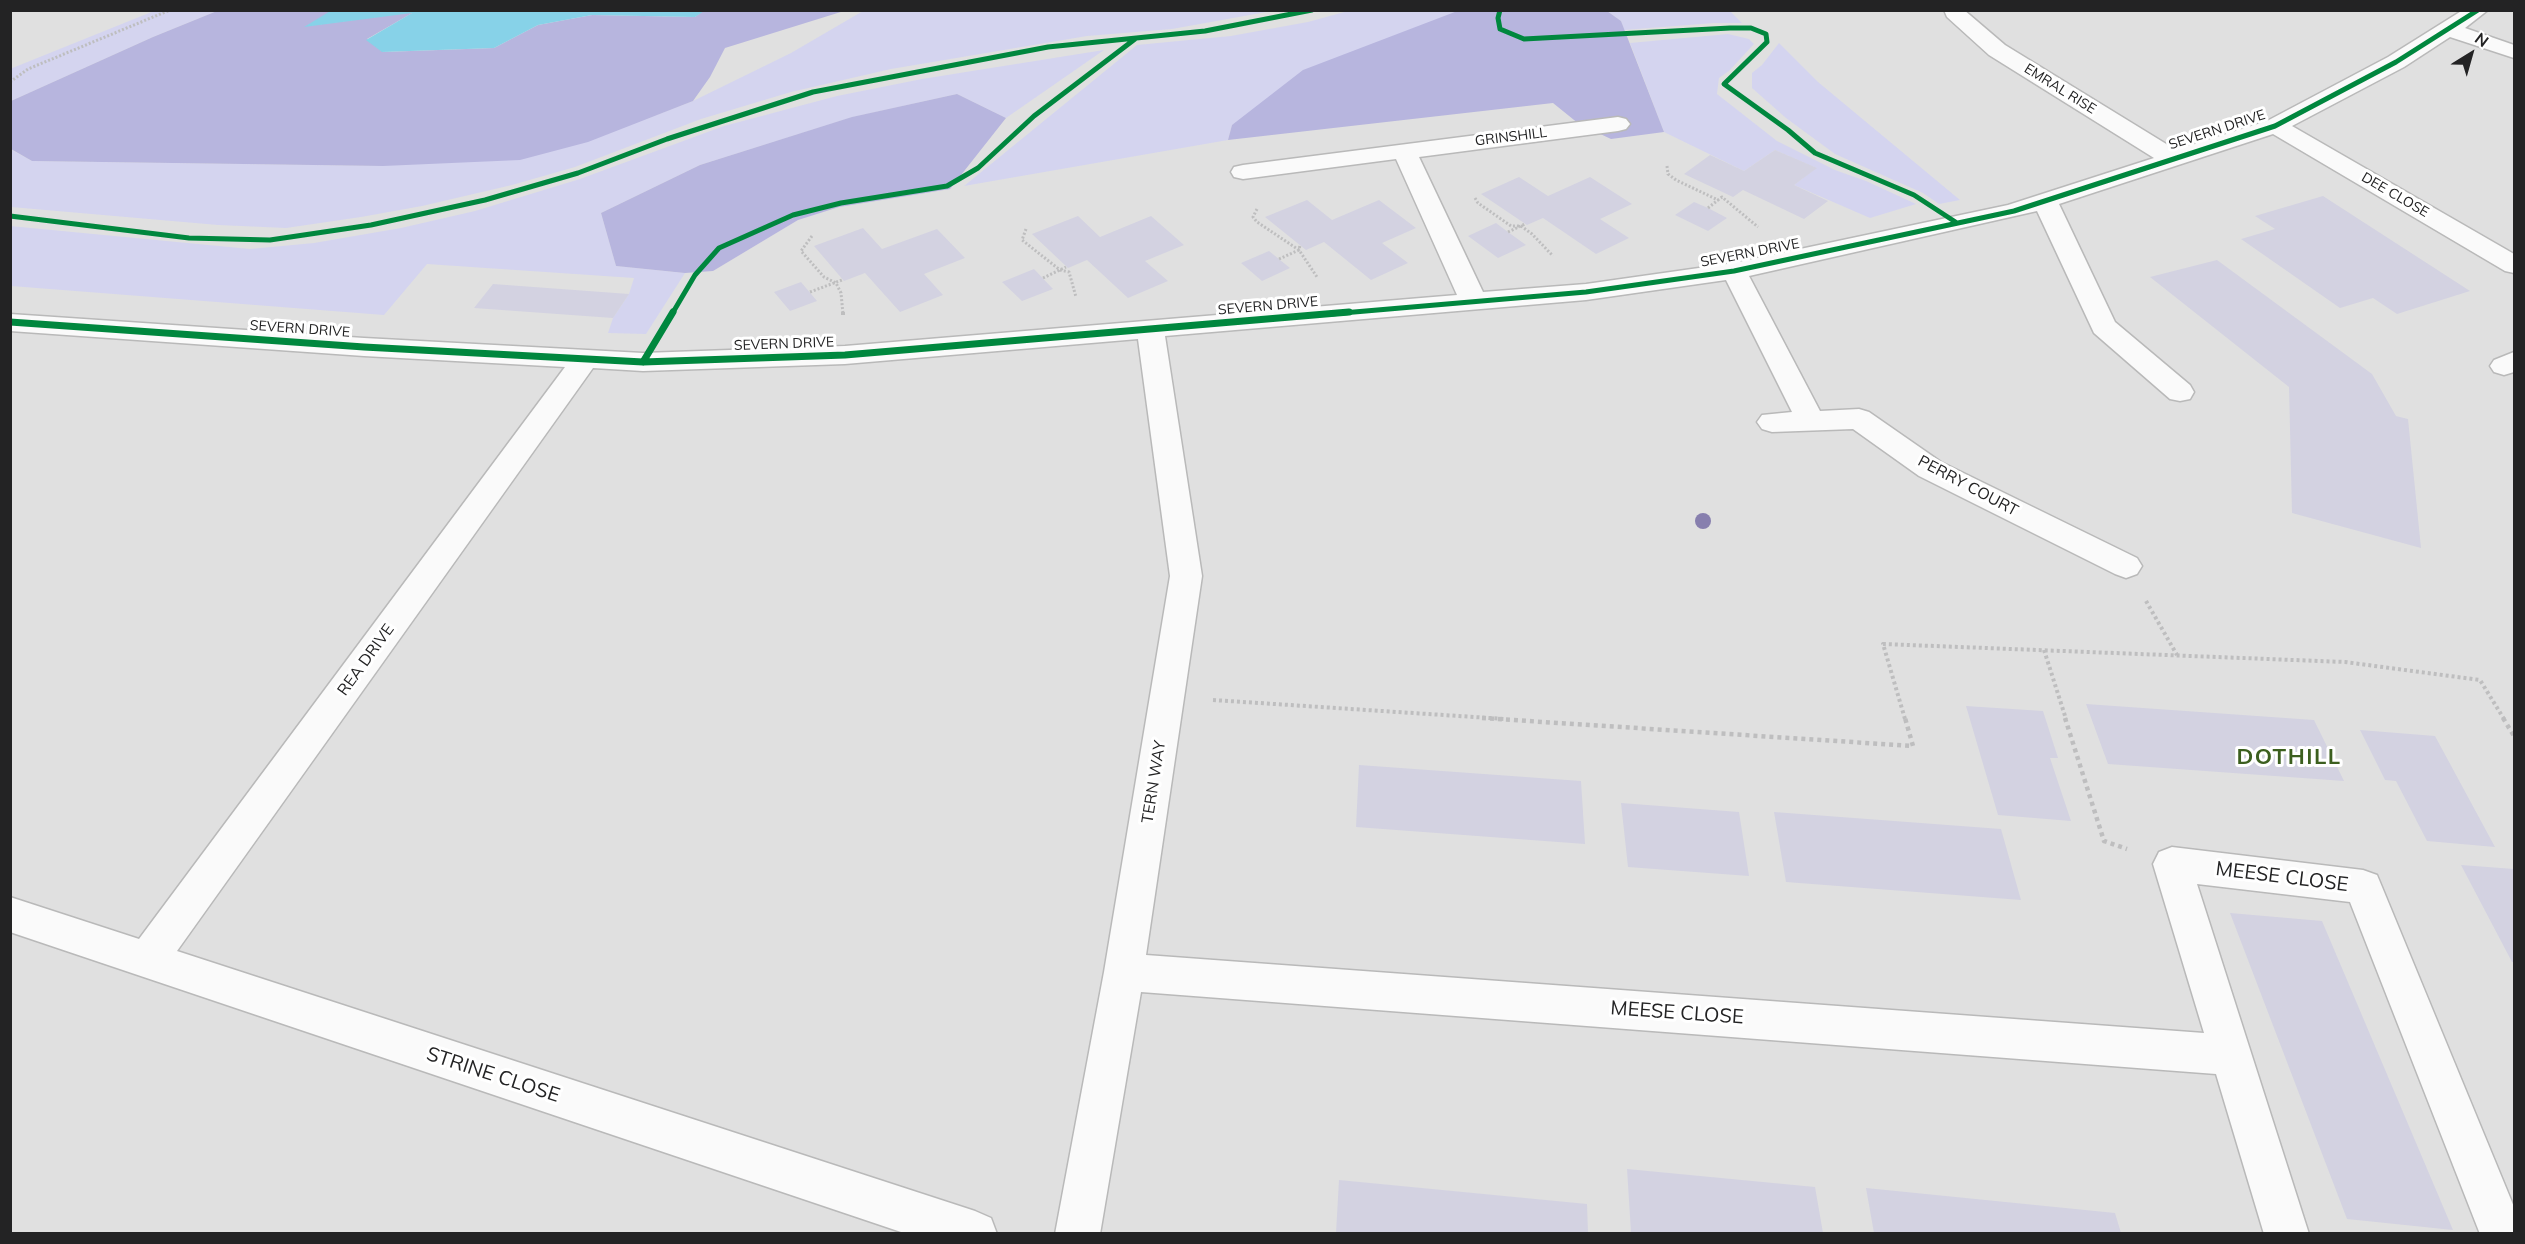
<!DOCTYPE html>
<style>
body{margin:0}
#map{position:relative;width:2525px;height:1244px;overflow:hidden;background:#e0e0e0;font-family:Mulish,sans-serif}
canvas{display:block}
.frame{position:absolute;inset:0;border:12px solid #232324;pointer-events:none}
.north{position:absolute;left:2441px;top:24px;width:60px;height:60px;-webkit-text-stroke:4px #fff;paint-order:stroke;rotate:37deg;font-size:16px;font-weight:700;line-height:24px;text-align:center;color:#232324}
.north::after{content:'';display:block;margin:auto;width:21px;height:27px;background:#232324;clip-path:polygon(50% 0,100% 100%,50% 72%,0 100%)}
</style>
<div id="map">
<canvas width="2525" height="1244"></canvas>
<div class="frame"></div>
<div class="north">N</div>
</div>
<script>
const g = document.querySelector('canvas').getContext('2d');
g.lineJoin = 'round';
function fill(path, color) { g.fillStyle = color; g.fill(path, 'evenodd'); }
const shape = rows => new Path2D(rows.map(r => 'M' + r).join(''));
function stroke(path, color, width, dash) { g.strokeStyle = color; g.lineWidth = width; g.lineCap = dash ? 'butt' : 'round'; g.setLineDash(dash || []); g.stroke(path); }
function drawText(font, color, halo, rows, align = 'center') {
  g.font = font + ' Mulish,sans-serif'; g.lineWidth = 6; g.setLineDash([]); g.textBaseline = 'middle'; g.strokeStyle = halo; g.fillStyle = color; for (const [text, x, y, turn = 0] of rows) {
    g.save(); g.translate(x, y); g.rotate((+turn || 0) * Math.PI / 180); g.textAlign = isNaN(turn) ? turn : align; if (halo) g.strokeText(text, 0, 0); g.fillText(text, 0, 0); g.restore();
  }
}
fill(shape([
 [154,11,217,11,153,37,11,101,10,69],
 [863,11,1272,11,1172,29,1087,36,891,69,791,92,701,119,575,167,512,185,422,206,361,217,286,228,218,225,11,207,10,149,32,161,383,166,646,119,693,101,791,53],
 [1348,11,1460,11,1407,32,1232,125,1228,140,964,186,1137,45,1231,36,1308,22],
 [1607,11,1730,11,1742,23,1714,23,1624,30,1621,21],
 [1728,34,1749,39,1754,44,1729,71,1719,78,1717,94,1777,141,1835,170,1866,181,1916,204,1870,218,1794,185,1816,168,1775,150,1744,171,1664,132,1630,43],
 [1779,43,1818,82,1960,200,1939,204,1923,193,1835,154,1786,118,1752,88,1752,73,1762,65],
 [1104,50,1006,118,957,94,853,117,700,165,601,213,616,266,685,273,646,334,608,333,613,318,629,294,634,278,427,264,384,315,11,286,10,226,250,249,314,243,401,228,475,211,580,179,724,126,837,96,922,79]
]), '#d4d4ef');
fill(shape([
 [704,10,844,11,725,48,710,77,693,101,588,142,520,160,383,166,32,161,11,149,11,101,153,37,217,11,332,11,307,26,414,12,367,39,383,52,494,48,538,25,592,15,695,17],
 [1460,10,1607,11,1621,21,1664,132,1611,139,1579,124,1553,103,1228,140,1232,125,1303,70],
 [957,94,1006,118,950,189,839,207,798,220,713,271,685,273,616,266,601,213,700,165,852,117]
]), '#b7b5de');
fill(shape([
 [332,10,704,10,704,11,695,17,592,15,538,25,494,48,382,52,366,40,412,13,304,27]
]), '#87d2e8');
fill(shape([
 [1775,150,1817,168,1794,185,1828,201,1804,219,1743,190,1733,197,1684,174,1710,155,1744,171],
 [1519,177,1548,196,1590,177,1632,204,1600,219,1629,238,1596,254,1543,218,1527,225,1481,194],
 [2323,196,2470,291,2397,314,2373,298,2340,308,2241,239,2275,229,2255,216],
 [1307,200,1332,220,1379,200,1416,228,1382,243,1408,263,1371,280,1324,242,1306,250,1265,217],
 [1694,202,1708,208,1727,218,1708,231,1675,215],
 [1078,216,1100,237,1151,216,1184,245,1145,261,1168,281,1128,298,1087,260,1068,268,1032,234],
 [1496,223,1508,232,1526,245,1498,258,1468,236],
 [863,228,882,249,937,229,965,258,924,274,943,295,900,312,865,273,844,281,814,246],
 [1269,251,1290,268,1262,281,1241,263],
 [2217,260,2372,374,2396,416,2408,419,2421,548,2292,513,2289,387,2150,277],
 [1034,269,1053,289,1022,301,1002,282],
 [801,282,817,301,790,311,774,292],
 [493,284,629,294,613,318,474,308],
 [2086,704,2314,720,2344,781,2108,764],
 [1966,706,2043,711,2058,758,2050,758,2071,821,1998,815],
 [2360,730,2435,736,2495,847,2427,841,2396,781,2385,780],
 [1359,765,1581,781,1585,844,1356,827],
 [1621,803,1739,812,1749,876,1628,867],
 [1774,812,2001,829,2021,900,1786,882],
 [2461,865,2514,869,2514,962,2512,962],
 [2230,913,2322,921,2453,1230,2347,1219],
 [1627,1169,1815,1187,1823,1233,1631,1233],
 [1339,1180,1587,1204,1588,1233,1336,1233],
 [1866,1188,2115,1213,2121,1233,1874,1233]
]), '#d3d2e1');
const minor = shape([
 [1944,10,1964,10,2005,45,2176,150,2267,121,2388,57,2463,10,2488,10,2465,28,2514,45,2514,58,2450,37,2404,67,2292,126,2514,254,2514,273,2505,271,2273,134,2059,204,2115,322,2190,385,2194,392,2190,399,2180,401,2170,399,2094,333,2037,211,1749,276,1820,411,1859,409,1869,412,1941,462,2137,558,2142,566,2137,574,2126,578,2115,574,1919,476,1853,429,1772,432,1762,429,1757,422,1762,415,1792,412,1726,280,1586,300,1165,336,1202,576,1146,955,2204,1033,2153,864,2159,852,2172,847,2363,870,2377,875,2382,887,2514,1207,2514,1234,2480,1234,2350,902,2197,884,2309,1234,2264,1234,2216,1074,1141,992,1100,1234,1055,1234,1104,972,1170,576,1138,339,845,364,643,371,593,368,177,951,975,1211,991,1218,997,1234,907,1234,10,932,10,897,139,939,565,367,364,356,10,331,10,314,364,338,643,353,845,346,1457,295,1396,159,1243,179,1234,177,1231,172,1234,167,1243,165,1618,117,1626,119,1630,124,1626,129,1618,131,1419,157,1483,292,1586,284,1734,263,2008,205,2154,158,1989,55,1947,17,1944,10],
 [2514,352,2514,372,2504,375,2494,372,2490,366,2494,360,2514,352]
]);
stroke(minor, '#b9b9b9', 3);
stroke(shape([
 [10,82,28,69,170,10],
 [1667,166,1668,174,1676,180,1718,200,1722,197,1758,227],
 [1475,198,1478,203,1511,226,1521,226,1532,234,1553,256],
 [1708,208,1718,200],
 [1257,209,1253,217,1257,222,1299,250,1317,277],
 [1026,229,1022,240,1060,270,1069,272,1076,297],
 [1508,232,1525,224],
 [812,236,801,251,824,277,836,283,841,293,843,314],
 [1279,259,1299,250,1300,245],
 [1043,278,1066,267],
 [810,292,842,280]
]), '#bebebf', 3, [2, 2]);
stroke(shape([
 [843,312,843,316],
 [2146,601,2177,655],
 [2044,650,2066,719],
 [1213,700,1505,719],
 [1905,719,1883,644,2345,662,2480,680,2504,719]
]), '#bebebf', 4, [3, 3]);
stroke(shape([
 [1482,718,1913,746,1905,718],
 [2065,718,2104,841,2127,849],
 [2503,718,2514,736]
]), '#bebebf', 4.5, [4, 4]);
fill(minor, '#fafafa');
stroke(shape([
 [1500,10,1498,18,1500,29,1524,39,1730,28,1751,28,1766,34,1767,42,1724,84,1788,130,1815,153,1914,195,1957,223],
 [10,216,189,238,270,240,371,225,485,200,578,173,667,139,813,92,1048,47,1205,31,1312,10],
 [672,314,695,275,719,248,793,215,841,203,947,186,978,168,1034,116,1135,39],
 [1331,314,1586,292,1734,271,2014,211,2275,126,2396,62,2478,10]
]), '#00873e', 5);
stroke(shape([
 [10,322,364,347,643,362,845,355,1349,312],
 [643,362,673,312]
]), '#00873e', 7);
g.fillStyle = '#877fae';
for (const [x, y] of [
 [1703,521]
]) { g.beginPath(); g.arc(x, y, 8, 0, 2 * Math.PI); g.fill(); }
drawText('14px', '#232324', '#fff', [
 ["EMRAL RISE",2060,89,32],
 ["SEVERN DRIVE",2217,130,-18],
 ["GRINSHILL",1511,137,-7],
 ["DEE CLOSE",2395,195,30],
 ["SEVERN DRIVE",1750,253,-11],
 ["SEVERN DRIVE",1268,306,-5],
 ["SEVERN DRIVE",300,329,4],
 ["SEVERN DRIVE",784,344,-2]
]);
drawText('16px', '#232324', '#fff', [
 ["PERRY COURT",1968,486,28],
 ["REA DRIVE",366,660,-54],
 ["TERN WAY",1154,782,-81]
]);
drawText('20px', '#232324', '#fff', [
 ["MEESE CLOSE",2282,877,7],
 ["MEESE CLOSE",1677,1013,4],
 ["STRINE CLOSE",493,1075,18]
]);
g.letterSpacing = '1.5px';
drawText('bold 22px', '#3c5f1f', '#fff', [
 ["DOTHILL",2289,757]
]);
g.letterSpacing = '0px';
</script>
